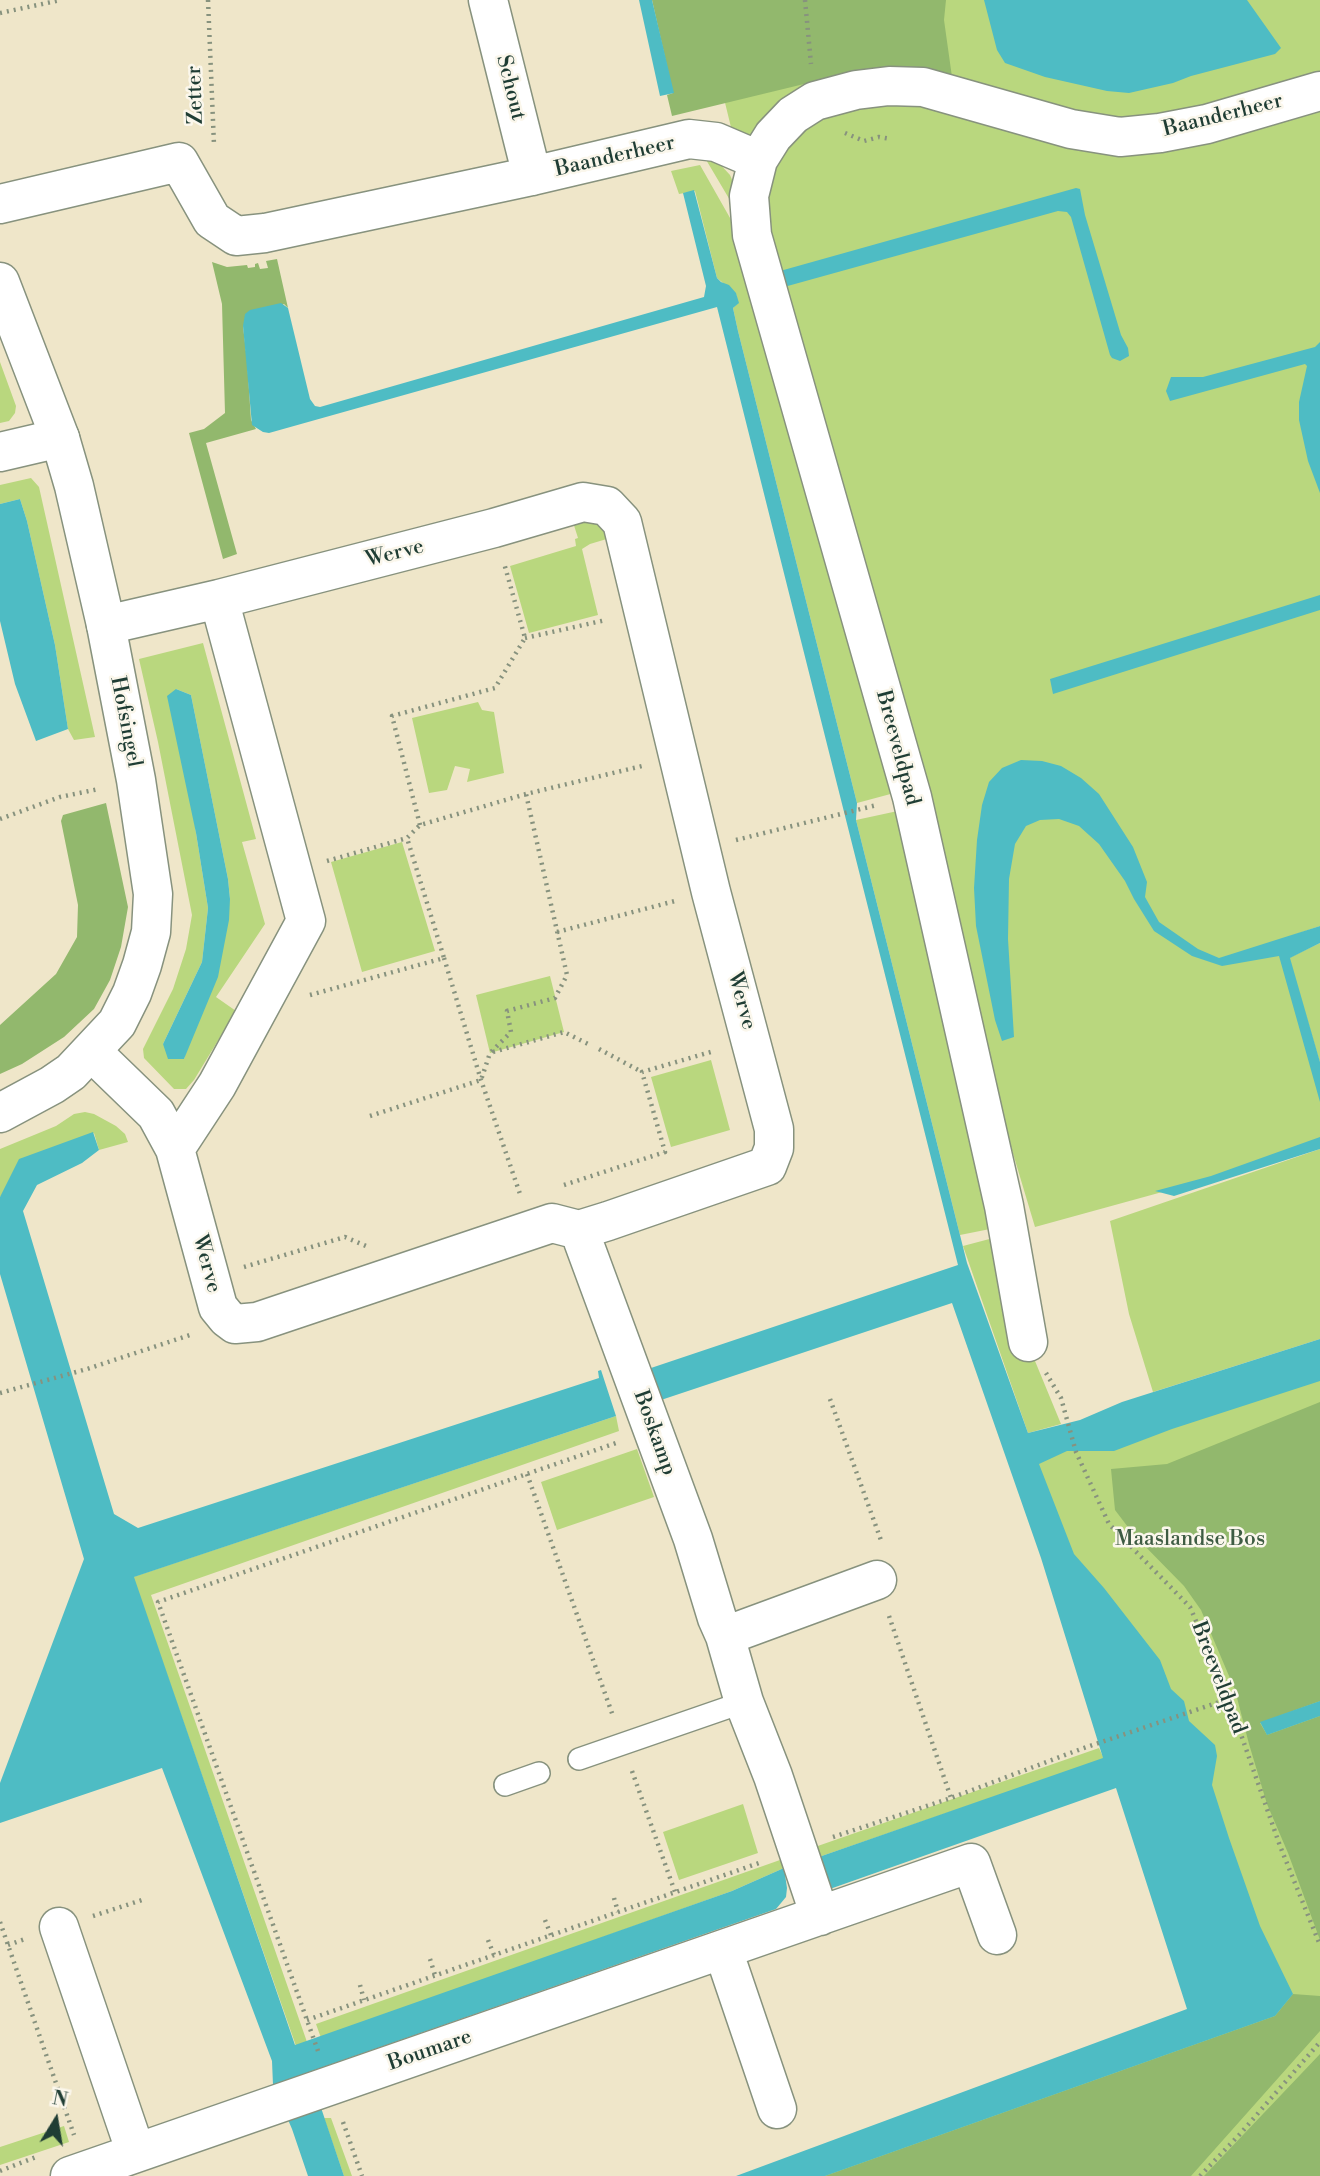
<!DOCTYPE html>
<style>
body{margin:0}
#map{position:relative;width:1320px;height:2176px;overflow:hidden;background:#efe6c9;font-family:"Libre Bodoni",serif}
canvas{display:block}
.north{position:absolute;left:21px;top:2085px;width:70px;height:70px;-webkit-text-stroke:5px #fbf7ec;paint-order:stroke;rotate:11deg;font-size:19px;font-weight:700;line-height:28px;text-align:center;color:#1f3d34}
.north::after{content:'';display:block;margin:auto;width:24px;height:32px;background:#1f3d34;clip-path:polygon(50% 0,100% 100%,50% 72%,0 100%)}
</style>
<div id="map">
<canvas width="1320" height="2176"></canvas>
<div class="north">N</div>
</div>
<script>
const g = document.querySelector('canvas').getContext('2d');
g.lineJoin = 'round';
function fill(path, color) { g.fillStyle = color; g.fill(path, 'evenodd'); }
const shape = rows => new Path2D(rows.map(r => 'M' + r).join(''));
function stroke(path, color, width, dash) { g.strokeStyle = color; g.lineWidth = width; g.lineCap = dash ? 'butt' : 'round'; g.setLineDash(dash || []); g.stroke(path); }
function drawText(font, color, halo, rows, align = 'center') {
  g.font = font + ' "Libre Bodoni",serif'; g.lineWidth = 5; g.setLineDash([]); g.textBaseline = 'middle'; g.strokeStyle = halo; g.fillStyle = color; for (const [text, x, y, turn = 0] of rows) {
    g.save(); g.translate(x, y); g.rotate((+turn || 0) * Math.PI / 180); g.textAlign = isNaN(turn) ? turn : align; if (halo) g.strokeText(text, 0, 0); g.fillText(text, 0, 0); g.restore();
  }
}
fill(shape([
 [700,0,1320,0,1320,926,1279,940,1320,1081,1320,1141,1224,1175,1035,1227,1003,1120,898,792,857,803,738,331,733,308,738,303,736,294,717,278,695,191,679,194,671,171,700,165,738,232,747,193],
 [705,158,718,162,730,175,734,184,734,207],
 [0,362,16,406,15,413,9,421,0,423],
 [31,478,39,487,95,737,74,740,68,729,55,645,27,521,20,499,0,504,0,485],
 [571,516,596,519,610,538,590,544,582,549,598,615,529,633,510,566,576,546,575,539,578,538],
 [203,643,256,839,242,842,265,924,216,997,236,1011,194,1080,186,1089,174,1089,144,1058,143,1049,173,989,186,949,192,915,158,742,139,659],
 [176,689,191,695,228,879,230,899,184,1059,163,1044,202,962,208,908,196,833],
 [478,702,482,710,494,712,504,773,467,782,470,769,455,766,447,790,429,793,412,718],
 [907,809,995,1228,960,1235,856,820],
 [402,842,435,951,362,972,331,862],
 [1320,943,1320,1063,1289,958],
 [550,976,564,1032,490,1053,476,995],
 [711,1060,730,1130,671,1147,651,1077],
 [85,1112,94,1114,116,1126,125,1134,128,1142,99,1150,94,1133,0,1197,0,1149,56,1126,74,1114],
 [1320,1149,1320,1339,1153,1392,1129,1314,1110,1221],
 [997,1237,1029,1360,1035,1361,1061,1424,1028,1433,963,1246],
 [1320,1360,1320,2176,770,2176,1207,2014,1028,1453],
 [616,1416,619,1431,151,1595,307,2042,296,2046,133,1577],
 [637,1449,654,1497,557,1530,541,1482],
 [1099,1748,1104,1759,816,1858,812,1848],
 [743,1804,758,1853,679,1880,663,1832],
 [780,1860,784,1868,732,1891,321,2038,316,2024],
 [324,2118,331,2118,352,2176,344,2176],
 [64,2126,69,2142,0,2165,0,2147]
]), '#b9d77e');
fill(shape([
 [652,0,946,0,944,20,952,77,899,68,866,69,672,116,667,95,673,93],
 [277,259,288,308,284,304,243,326,247,360,251,420,256,429,206,443,237,554,223,559,189,433,204,429,225,413,222,304,212,262,227,267,247,265,248,268,255,267,255,264,258,263,260,269,268,268,266,261],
 [106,803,128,907,121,947,110,980,94,1009,64,1037,22,1064,0,1074,0,1025,56,974,77,937,78,905,61,821,63,815],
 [1320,1402,1320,1701,1260,1723,1267,1735,1320,1716,1320,1940,1288,1853,1267,1804,1249,1744,1235,1690,1201,1610,1184,1586,1134,1535,1115,1510,1111,1469,1167,1464],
 [1293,1994,1320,1996,1320,2031,1191,2176,825,2176,1275,2016],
 [1320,2054,1320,2176,1204,2176]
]), '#92b86d');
fill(shape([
 [639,0,652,0,674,93,660,96],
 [984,0,1247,0,1281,48,1275,54,1191,76,1173,83,1129,93,1107,91,1045,77,1005,63,997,50],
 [1076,188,1080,189,1085,215,1121,335,1128,348,1129,356,1120,361,1112,358,1110,355,1071,217,1067,212,1058,211,784,287,780,271],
 [694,190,717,278,721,282,729,285,736,293,739,303,733,308,738,331,857,803,856,820,967,1263,1028,1433,1080,1420,1122,1402,1320,1339,1320,1381,1172,1429,1114,1451,1067,1451,1039,1464,1074,1554,1104,1588,1160,1660,1171,1689,1184,1701,1189,1721,1215,1745,1217,1756,1212,1785,1229,1838,1260,1926,1293,1994,1275,2016,825,2176,736,2176,1187,2009,1116,1788,827,1890,816,1858,1103,1758,1041,1558,952,1303,658,1401,648,1369,958,1265,717,307,269,433,263,432,252,425,243,326,245,314,250,310,281,303,288,308,310,399,315,406,320,407,704,297,706,286,683,193],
 [1320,342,1320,493,1308,461,1299,420,1299,402,1307,366,1305,364,1170,401,1166,391,1171,377,1203,377,1315,347],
 [20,499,27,521,55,645,68,729,36,741,15,684,0,621,0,504],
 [1320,595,1320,610,1053,694,1050,679],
 [176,689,191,695,228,879,230,899,229,920,218,977,184,1059,168,1059,163,1044,202,962,208,908,196,833,167,696],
 [1021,760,1042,761,1061,766,1081,778,1099,794,1133,847,1147,882,1145,897,1159,922,1198,949,1219,958,1320,926,1320,943,1290,958,1320,1062,1320,1102,1279,956,1222,966,1192,956,1154,931,1134,899,1125,881,1099,844,1079,826,1059,819,1040,820,1026,826,1015,844,1009,879,1008,939,1014,1037,1002,1041,995,1020,976,926,974,888,977,840,982,805,989,782,1002,768],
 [93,1132,99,1150,82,1163,37,1185,23,1211,114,1514,138,1528,599,1378,598,1371,601,1370,616,1416,134,1577,295,2045,732,1891,784,1868,787,1888,786,1897,776,1909,309,2072,344,2176,308,2176,292,2129,273,2085,272,2061,162,1768,0,1823,0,1783,84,1559,0,1274,0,1197,19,1159],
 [1320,1137,1320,1149,1174,1196,1155,1191,1211,1176],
 [1320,1701,1320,1716,1267,1735,1260,1722]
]), '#4ebcc4');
const service = shape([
 [579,1759,744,1702],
 [505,1785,539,1773]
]);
const minor = shape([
 [488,0,532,176],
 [0,204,179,162,212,220,236,236,265,233,532,176,689,139,716,142,758,160],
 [0,452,60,438],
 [92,1052,156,1114,175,1149,218,1307,227,1318,235,1324,257,1322,552,1223,579,1230,608,1221,767,1166,774,1148,774,1129,711,892,622,522,607,506,583,502,494,528,219,599,106,625],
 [175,1149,217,1085,306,921,219,599],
 [579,1230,693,1539,717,1618,725,1636,744,1702,773,1776,820,1916],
 [1028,1342,1004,1206,912,797,752,235,749,196,758,160,773,136,793,115,815,101,856,90,889,86,923,87,1071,129,1120,137,1160,133,1207,124,1320,91],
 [725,1636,877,1580],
 [59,1927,136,2153],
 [723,1950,777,2109],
 [70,2176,971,1863,997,1935]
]);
const tertiary = shape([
 [0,282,60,438,74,486,106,625,136,780,153,894,151,932,142,965,132,993,117,1023,71,1072,52,1085,0,1113]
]);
stroke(service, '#87927e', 24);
stroke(minor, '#87927e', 41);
stroke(tertiary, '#87927e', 41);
stroke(shape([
 [208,0,214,145],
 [805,0,811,64],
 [0,13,61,0],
 [845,133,864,141,879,137,891,139],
 [525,638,606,620],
 [0,819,60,797,99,789],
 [420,825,392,716,495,688,525,638,504,563],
 [736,840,877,805],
 [327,861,407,838,420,825,526,794,642,766],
 [557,932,675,901],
 [444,958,481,1080,520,1194],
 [310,995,444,958,407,838],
 [599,1049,642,1072],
 [493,1052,564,1032,588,1044],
 [370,1116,481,1080,490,1053,511,1032,507,1011,555,998,567,975,526,794],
 [564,1185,665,1152,642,1072,714,1051],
 [244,1267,345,1237,366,1246],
 [1046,1373,1061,1398,1076,1452,1109,1524,1190,1607,1224,1686,1280,1846,1320,1945],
 [0,1393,87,1369,193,1334],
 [830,1399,882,1543],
 [527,1474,613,1716],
 [889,1616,951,1798],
 [632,1771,675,1892],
 [833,1837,951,1798,1081,1749,1228,1699],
 [614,1898,618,1912],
 [93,1916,142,1900],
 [545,1920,551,1935],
 [0,1922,74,2135],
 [488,1940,494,1955],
 [8,1945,25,1939],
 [430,1959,435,1975],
 [360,1985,364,2000],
 [307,2020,762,1862],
 [318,2051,158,1602,619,1442],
 [343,2122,362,2176],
 [0,2171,36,2157],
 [1200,2176,1240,2134,1320,2042]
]), '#87927e', 4.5, [2, 5]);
stroke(service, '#fff', 21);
stroke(minor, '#fff', 38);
stroke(tertiary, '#fff', 38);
drawText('21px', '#1f3d34', '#fbf7ec', [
 ["Schout",510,88,76],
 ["Zetter",196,95,-92],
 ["Baanderheer",1223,116,-14],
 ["Baanderheer",615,157,-13],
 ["Werve",395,554,-14],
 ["Hofsingel",125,722,79],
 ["Breeveldpad",897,748,75],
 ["Werve",741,1001,75],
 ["Werve",206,1264,75],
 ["Boskamp",654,1433,70],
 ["Breeveldpad",1218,1678,69],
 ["Boumare",430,2051,-19]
]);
drawText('21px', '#3e5c43', '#fbf7ec', [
 ["Maaslandse Bos",1190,1540]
]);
</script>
